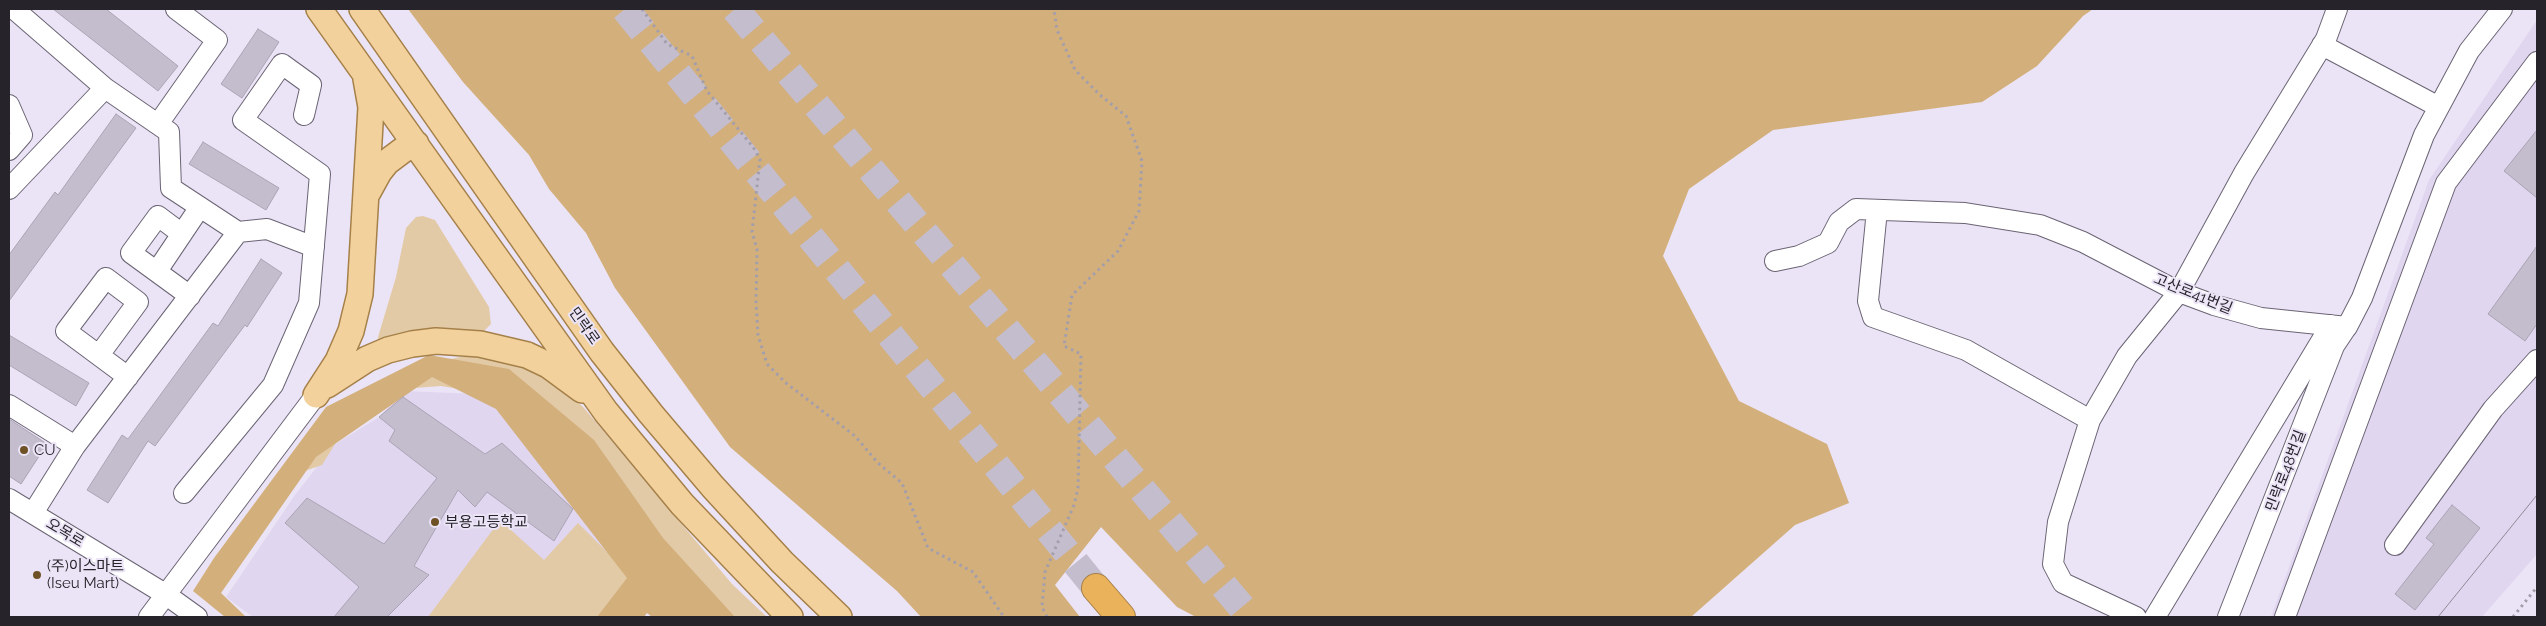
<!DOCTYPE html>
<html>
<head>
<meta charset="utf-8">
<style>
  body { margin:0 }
  #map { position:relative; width:2546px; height:626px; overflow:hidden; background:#ebe4f6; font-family:Raleway,sans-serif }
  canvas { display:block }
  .frame { position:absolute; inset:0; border:10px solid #26232a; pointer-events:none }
</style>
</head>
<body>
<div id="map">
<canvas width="2546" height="626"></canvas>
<div class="frame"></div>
</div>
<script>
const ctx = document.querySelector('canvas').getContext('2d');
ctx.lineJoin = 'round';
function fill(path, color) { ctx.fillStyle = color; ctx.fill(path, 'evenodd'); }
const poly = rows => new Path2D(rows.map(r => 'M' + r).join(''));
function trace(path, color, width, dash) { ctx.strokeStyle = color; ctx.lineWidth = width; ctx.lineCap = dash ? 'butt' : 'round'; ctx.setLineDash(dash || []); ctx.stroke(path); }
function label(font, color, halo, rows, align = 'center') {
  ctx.font = font + ' Raleway,"Noto Sans KR",sans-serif'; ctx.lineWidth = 4; ctx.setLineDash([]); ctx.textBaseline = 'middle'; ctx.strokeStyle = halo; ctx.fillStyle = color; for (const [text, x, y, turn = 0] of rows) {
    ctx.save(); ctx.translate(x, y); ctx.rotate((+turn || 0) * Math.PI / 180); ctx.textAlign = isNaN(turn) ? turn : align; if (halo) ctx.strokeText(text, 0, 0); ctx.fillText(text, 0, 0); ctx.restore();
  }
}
fill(poly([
  [2537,20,2537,554,2482,617,2271,617,2429,180],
  [404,391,477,394,499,402,647,592,626,617,253,617,226,597,295,495,334,445,379,417]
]), '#e0d6ef');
fill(poly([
  [423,216,435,220,489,307,491,324,484,331,476,335,379,347,378,337,396,277,406,228,416,217],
  [460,357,494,357,549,375,584,408,732,584,767,617,681,617,664,601,505,397,441,386,402,389,355,412,322,465,276,481,334,411,373,384,426,365],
  [500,520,544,560,578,523,647,592,626,617,428,617]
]), '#e3caa7');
fill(poly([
  [408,9,2093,9,2083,16,2037,66,1982,102,1773,130,1689,189,1663,256,1739,401,1827,444,1849,503,1795,525,1691,617,1196,617,1177,607,1101,527,1055,585,1080,617,921,617,897,591,730,447,615,288,586,233,549,189,529,155,463,82],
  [429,355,509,369,594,440,663,538,735,617,652,617,647,613,644,617,597,617,627,578,496,409,432,377,316,457,221,593,246,617,225,617,193,591,214,558,326,407]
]), '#d3af7b');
const building = poly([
  [53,9,106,9,178,66,158,91,53,9],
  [258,29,279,42,242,98,221,84,258,29],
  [116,114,136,128,9,301,9,255,55,192,58,195,116,114],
  [2537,130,2537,198,2504,171,2537,130],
  [203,142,279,188,266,210,189,164,203,142],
  [2537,246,2537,324,2525,341,2488,314,2537,246],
  [261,259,282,273,247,327,245,325,155,446,148,441,108,503,87,490,122,435,128,439,213,323,218,326,261,259],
  [9,335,89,383,76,406,9,365,9,335],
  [403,397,485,454,502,443,573,509,554,541,487,492,475,507,458,490,414,566,429,575,387,617,334,617,359,587,285,523,307,498,384,544,437,478,389,441,395,430,379,417,403,397],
  [9,419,47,444,21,484,9,476,9,419],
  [2452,505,2480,528,2415,610,2395,594,2434,544,2426,538,2452,505]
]);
fill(building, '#c4bdce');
trace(building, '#aba4b5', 1);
trace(poly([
  [625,9,1096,588],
  [735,9,1250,617]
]), '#c4bdcd', 28, [28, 14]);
const minor = poly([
  [2322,45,2439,107],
  [9,105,22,135,9,150],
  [158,124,217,40,176,9],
  [9,189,105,88,14,9],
  [1877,210,1868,301,1873,317,1966,350,2090,420,2127,356,2179,292,2244,173,2326,39,2337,9],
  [238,232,267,229,314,247],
  [182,234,158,216,131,253,190,296],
  [1775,261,1799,256,1828,243,1839,222,1856,209,1965,213,2040,225,2083,242,2179,292,2214,305,2261,318,2347,327,2362,298,2424,135,2469,51,2502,9],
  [157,271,200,207],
  [99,355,138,302,106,278,66,331,128,377],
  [9,405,75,446],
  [2090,420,2058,522,2053,564,2063,583,2136,617],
  [184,493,273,385,309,303,320,174,243,120,282,64,311,85,304,115],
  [9,499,165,594,197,617],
  [33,513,75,446,238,232,171,188,169,132,105,88],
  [2395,545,2493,409,2537,360],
  [149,617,316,395],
  [2155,617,2331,325],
  [2228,617,2334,346,2346,328],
  [2285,617,2446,183,2537,62]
]);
const major = poly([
  [319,9,606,412,682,504,790,617],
  [362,9,602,352,651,414,713,487,782,562,839,617],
  [368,192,379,172,387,162,403,150,416,144],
  [327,385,367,359,388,350,412,344,436,341,480,344,527,355,548,365,582,390],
  [316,395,338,361,351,331,360,294,371,107,366,79]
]);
const highway = poly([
  [1096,588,1121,617]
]);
trace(minor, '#6b6474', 22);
trace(major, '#a58049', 28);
trace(highway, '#a58049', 30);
trace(poly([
  [642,9,667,44,692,56,707,91,753,147,760,159,752,232,757,249,756,302,758,335,767,364,786,383,855,436,878,463,902,483,928,548,973,572,1004,617],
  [1047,617,1042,607,1045,572,1074,505,1078,488,1081,354,1064,346,1072,295,1118,251,1139,211,1142,161,1126,116,1100,95,1075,70,1057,30,1054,9],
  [2513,617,2537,587]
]), '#a39eac', 3, [2.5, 4]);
trace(minor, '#fff', 20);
trace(major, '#f2d19c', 25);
trace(highway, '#eab25a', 28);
trace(poly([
  [2438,617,2537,495]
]), '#908b98', 1);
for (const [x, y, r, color] of [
  [24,450,5,"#6e5124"],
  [435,522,5,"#6e5124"],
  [37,575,5,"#6e5124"]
]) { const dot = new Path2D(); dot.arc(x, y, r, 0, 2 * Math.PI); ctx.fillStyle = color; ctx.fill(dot); trace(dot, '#ebe4f6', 2); }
label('15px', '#26232a', '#ebe4f6', [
  ["고산로41번길",2193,294,22],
  ["민락로",584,326,55],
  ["민락로48번길",2286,471,-69],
  ["오목로",65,533,31]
]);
label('15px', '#26232a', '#ebe4f6', [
  ["CU",34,450],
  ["부용고등학교",445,522],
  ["(주)이스마트",47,566],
  ["(Iseu Mart)",47,583]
], 'left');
</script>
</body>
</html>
